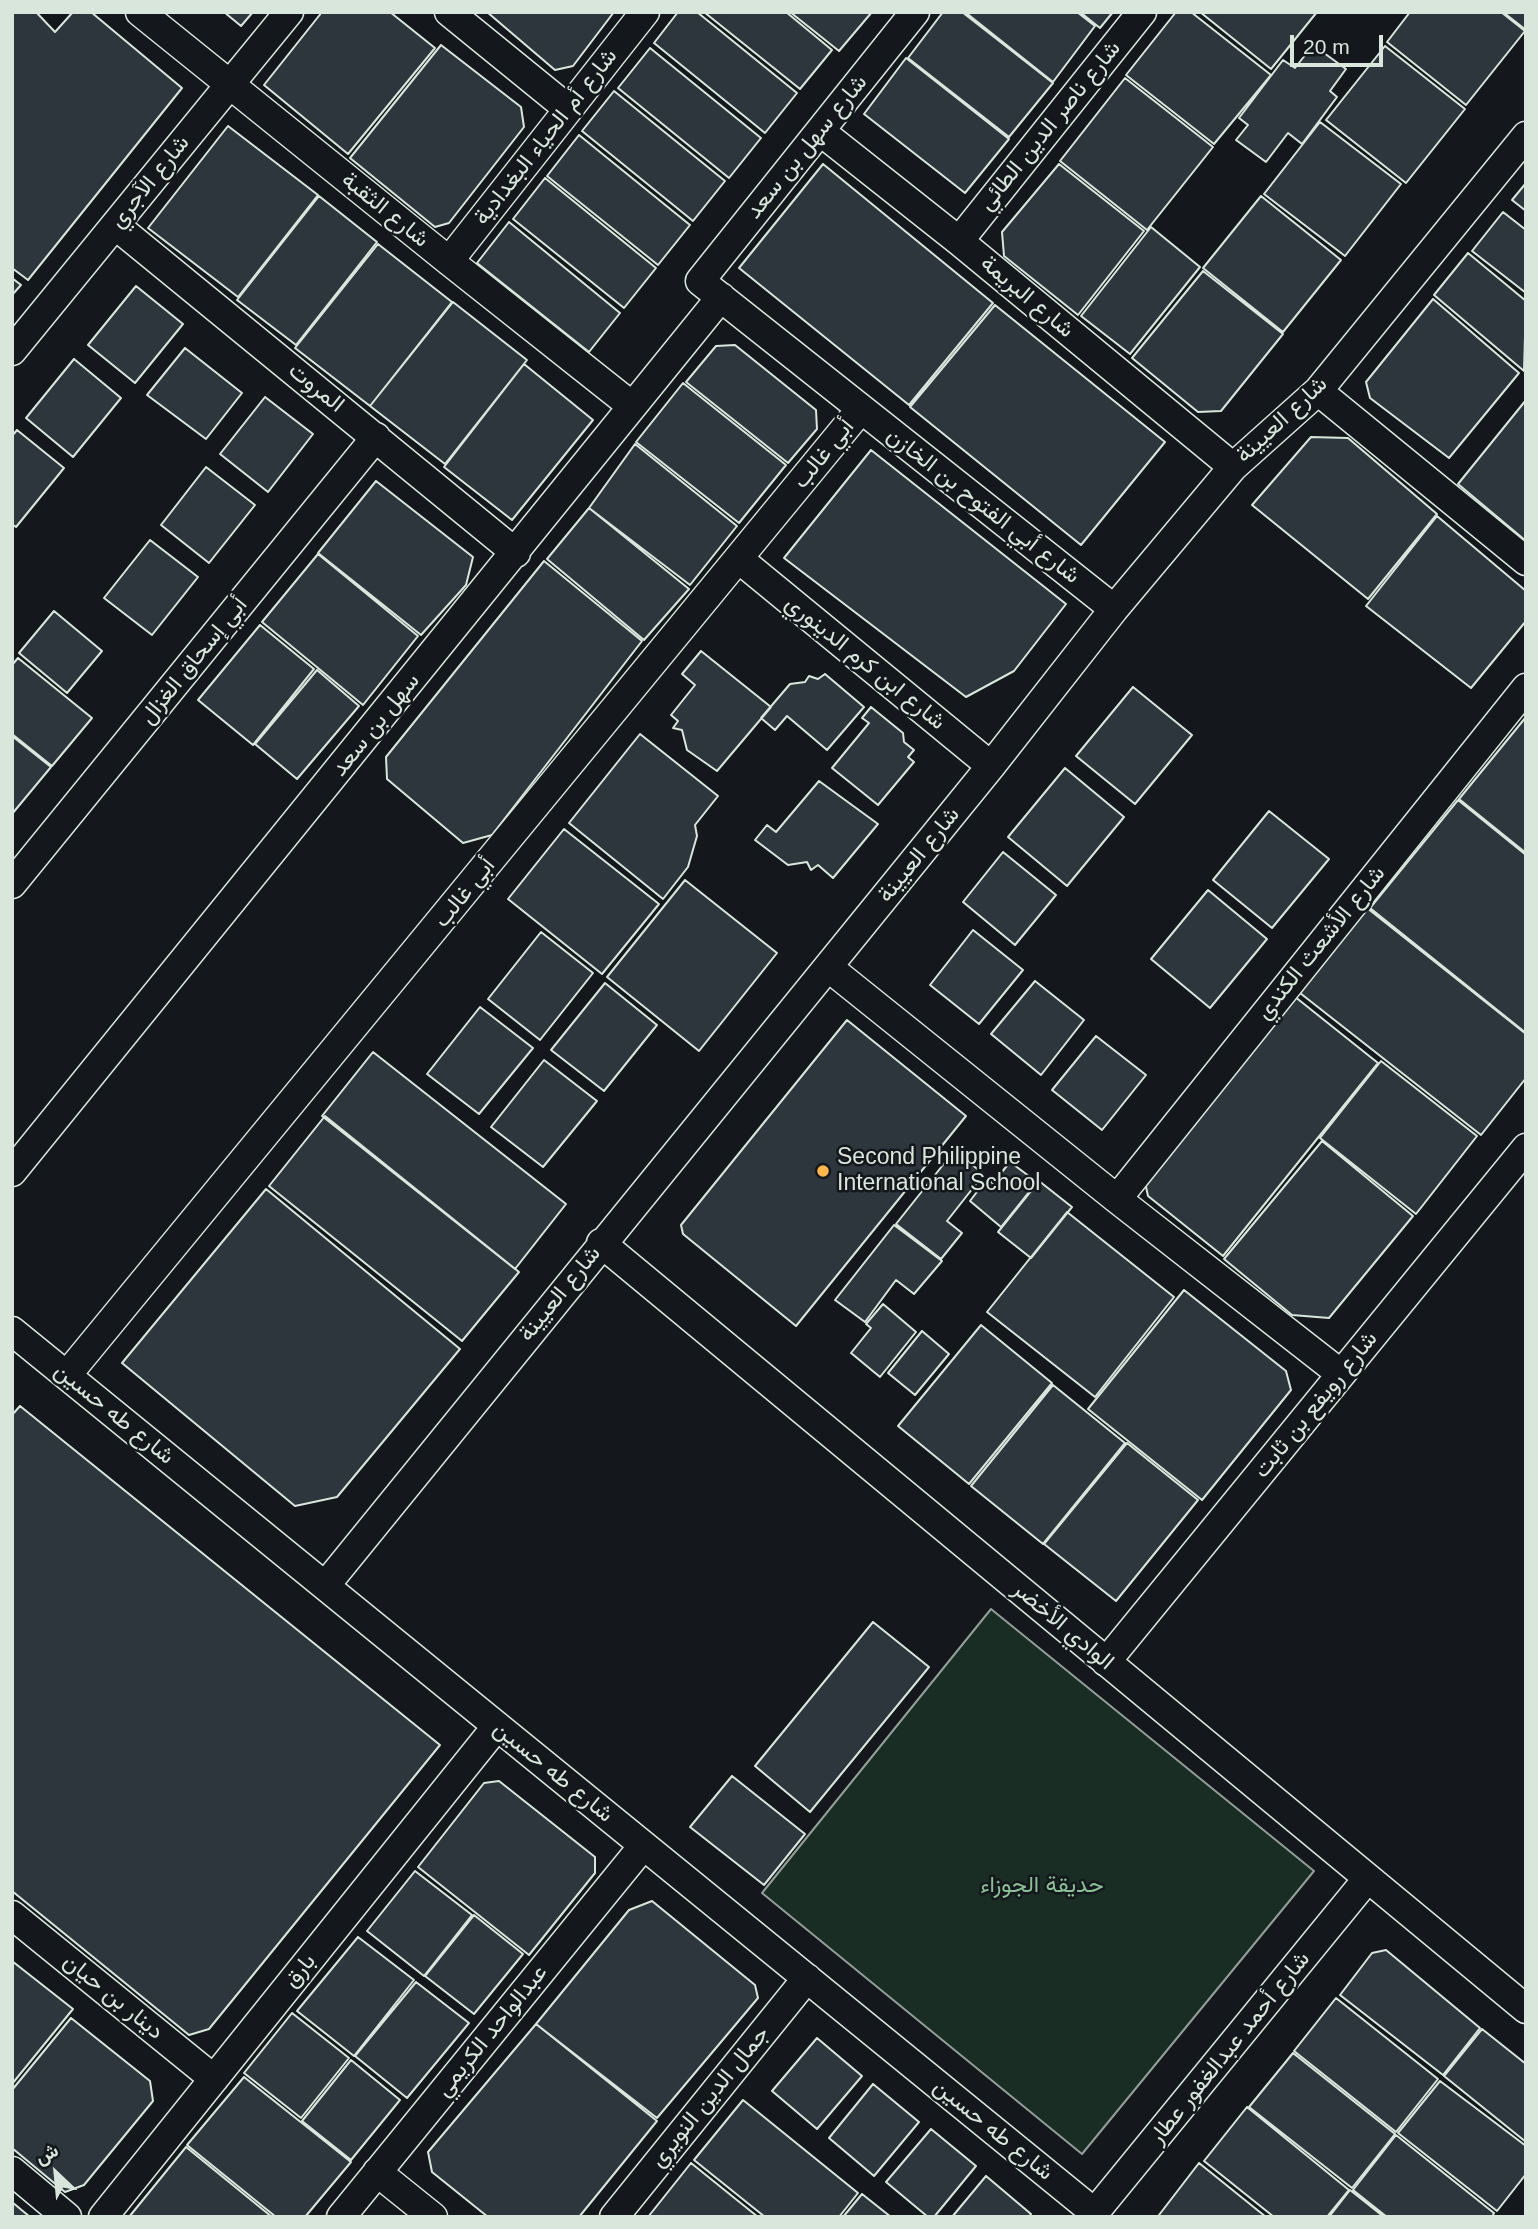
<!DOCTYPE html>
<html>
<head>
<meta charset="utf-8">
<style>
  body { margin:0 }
  #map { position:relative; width:1538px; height:2229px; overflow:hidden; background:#14181c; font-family:Helvetica,Vazirmatn,sans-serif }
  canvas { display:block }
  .frame { position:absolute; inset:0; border:14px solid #d8e6dc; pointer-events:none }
  .north { position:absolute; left:21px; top:2138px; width:70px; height:70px; -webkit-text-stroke:5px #14181c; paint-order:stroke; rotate:334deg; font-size:19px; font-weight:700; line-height:28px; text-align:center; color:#d8e6dc }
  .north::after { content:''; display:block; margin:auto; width:24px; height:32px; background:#d8e6dc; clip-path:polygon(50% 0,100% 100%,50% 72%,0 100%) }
  .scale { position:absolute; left:1290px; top:35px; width:93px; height:32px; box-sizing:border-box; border:4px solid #d8e6dc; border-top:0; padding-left:9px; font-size:21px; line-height:24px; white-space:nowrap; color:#d8e6dc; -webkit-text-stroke:5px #14181c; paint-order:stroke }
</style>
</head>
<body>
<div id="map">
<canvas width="1538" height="2229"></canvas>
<div class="frame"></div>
<div class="north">ش</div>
<div class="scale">20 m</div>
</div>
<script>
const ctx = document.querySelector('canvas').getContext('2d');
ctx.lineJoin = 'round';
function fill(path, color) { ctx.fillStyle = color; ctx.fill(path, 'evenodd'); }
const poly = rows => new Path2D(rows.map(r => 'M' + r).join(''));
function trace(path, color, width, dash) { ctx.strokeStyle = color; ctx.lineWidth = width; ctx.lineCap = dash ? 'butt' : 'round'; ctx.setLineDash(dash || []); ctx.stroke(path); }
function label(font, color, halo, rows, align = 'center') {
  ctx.font = font + ' Helvetica,Vazirmatn,sans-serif'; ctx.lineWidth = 5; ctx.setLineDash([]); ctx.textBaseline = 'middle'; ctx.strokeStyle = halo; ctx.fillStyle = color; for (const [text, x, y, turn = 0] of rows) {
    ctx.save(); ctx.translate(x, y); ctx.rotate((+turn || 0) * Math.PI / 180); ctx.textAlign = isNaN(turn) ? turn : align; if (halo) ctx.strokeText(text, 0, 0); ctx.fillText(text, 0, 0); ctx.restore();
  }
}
const green = poly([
  [991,1609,1314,1871,1082,2154,762,1893,991,1609]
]);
fill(green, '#1a2d24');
trace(green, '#939e99', 2);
const building = poly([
  [12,12,36,12,55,32,73,12,91,12,182,88,28,280,12,268,12,12],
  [224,12,253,12,241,26,224,12],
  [322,12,390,12,435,48,348,154,264,85,322,12],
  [487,12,614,12,573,66,555,70,487,12],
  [678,12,697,12,797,93,765,133,654,43,678,12],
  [704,12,786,12,832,50,800,89,704,12],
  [790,12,872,12,839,51,790,12],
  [943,12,962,12,1053,83,1009,137,908,58,943,12],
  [965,12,1077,12,1095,26,1053,82,965,12],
  [1080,12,1113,12,1100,28,1080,12],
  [1176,12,1191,12,1271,75,1214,144,1126,75,1176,12],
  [1200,12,1317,12,1271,69,1200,12],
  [1410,12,1501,12,1525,31,1466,105,1387,42,1410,12],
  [1503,12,1526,12,1526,30,1503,12],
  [441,45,521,107,524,127,449,223,435,227,350,158,441,45],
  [1313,45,1346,69,1330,91,1337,97,1302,144,1288,133,1266,162,1236,140,1248,125,1239,118,1283,60,1295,68,1313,45],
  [1385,46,1465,109,1406,183,1326,120,1385,46],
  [650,48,761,138,729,178,618,88,650,48],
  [906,58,1009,139,965,193,864,114,906,58],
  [1125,78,1213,147,1147,230,1060,161,1125,78],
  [614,91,725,181,693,221,582,131,614,91],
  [1320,122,1401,184,1345,256,1264,194,1320,122],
  [228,126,318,195,238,297,148,228,228,126],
  [579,135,690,225,658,265,547,176,579,135],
  [823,164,993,303,909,405,739,268,823,164],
  [1059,164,1144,231,1078,315,1004,256,1002,232,1059,164],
  [545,178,656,268,624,308,513,219,545,178],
  [1526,183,1526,211,1512,200,1526,183],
  [319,196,377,242,296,345,237,300,319,196],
  [1261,196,1341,260,1283,332,1203,268,1261,196],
  [1503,212,1526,230,1526,293,1472,251,1503,212],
  [509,222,620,313,589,352,477,263,509,222],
  [1151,227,1200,267,1130,354,1081,316,1151,227],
  [378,244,452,302,370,406,295,348,378,244],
  [1468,253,1526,301,1524,371,1434,295,1468,253],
  [1203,271,1283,334,1221,411,1198,412,1132,358,1203,271],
  [12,278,21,285,12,295,12,278],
  [136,286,183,324,135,383,88,345,136,286],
  [1433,299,1519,373,1449,458,1370,398,1366,382,1433,299],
  [453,302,527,360,445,464,370,406,453,302],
  [995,305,1165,442,1081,545,910,407,995,305],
  [735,345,816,410,817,429,788,463,686,382,716,346,735,345],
  [185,348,242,393,206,439,147,395,185,348],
  [74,359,121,398,73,457,26,418,74,359],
  [524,364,593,420,512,520,444,467,524,364],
  [683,383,786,465,739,523,636,442,683,383],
  [265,397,313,434,268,492,220,454,265,397],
  [1526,400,1526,541,1458,484,1526,400],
  [17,430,64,468,16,527,12,524,12,436,17,430],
  [1311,437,1348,438,1437,514,1368,599,1252,505,1311,437],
  [635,444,737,526,690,585,589,508,635,444],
  [871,450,1066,604,1014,671,966,697,784,558,871,450],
  [206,467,255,505,209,563,161,525,206,467],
  [376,481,473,557,466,585,421,635,318,553,376,481],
  [589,508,689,589,644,640,547,559,589,508],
  [1437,516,1526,591,1526,621,1471,688,1366,606,1437,516],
  [150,540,198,577,152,635,104,598,150,540],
  [318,554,418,636,363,705,262,622,318,554],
  [544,561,642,641,492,835,463,843,387,779,386,757,544,561],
  [54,611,102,651,67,693,19,653,54,611],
  [260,625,314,669,253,745,198,700,260,625],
  [701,651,771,707,717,771,687,750,682,730,673,728,678,721,671,715,695,685,682,674,701,651],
  [18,658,92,718,52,766,12,734,12,665,18,658],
  [317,670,359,706,297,779,255,744,317,670],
  [825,674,864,707,827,750,787,716,775,730,761,718,790,684,805,682,809,676,818,679,825,674],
  [1133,687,1192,735,1135,804,1076,756,1133,687],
  [871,707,903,733,904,742,914,750,908,757,914,762,878,805,832,768,869,723,862,718,871,707],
  [1526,717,1526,853,1459,799,1526,717],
  [640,734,718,796,695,825,697,836,688,867,663,899,569,823,640,734],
  [12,736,51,767,12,814,12,736],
  [1065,768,1124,817,1067,886,1008,837,1065,768],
  [819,781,878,824,833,878,818,865,811,870,807,862,788,865,755,840,767,825,776,832,819,781],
  [1458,800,1526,855,1526,1033,1370,908,1458,800],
  [1269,811,1329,859,1272,928,1213,880,1269,811],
  [564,829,659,904,602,974,508,899,564,829],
  [1003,852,1056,895,1015,945,963,902,1003,852],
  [685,880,777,953,699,1051,607,977,685,880],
  [1208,890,1267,939,1210,1008,1151,959,1208,890],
  [1367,908,1526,1034,1526,1078,1481,1135,1300,993,1367,908],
  [973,930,1023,970,979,1024,930,985,973,930],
  [541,932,593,973,540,1040,488,999,541,932],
  [1035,981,1084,1020,1041,1075,991,1034,1035,981],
  [605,983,657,1025,604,1091,551,1050,605,983],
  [1294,996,1378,1063,1223,1256,1148,1196,1145,1182,1294,996],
  [480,1007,533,1048,479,1114,427,1074,480,1007],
  [847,1020,966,1116,796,1326,683,1234,681,1225,847,1020],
  [1096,1036,1146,1075,1102,1130,1052,1090,1096,1036],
  [373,1052,566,1204,515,1269,322,1116,373,1052],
  [544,1060,597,1101,543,1167,491,1127,544,1060],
  [1381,1061,1477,1136,1416,1214,1320,1138,1381,1061],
  [325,1116,519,1272,462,1341,269,1186,325,1116],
  [1322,1141,1413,1216,1329,1318,1292,1315,1224,1259,1322,1141],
  [954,1151,984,1174,947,1221,962,1233,941,1259,896,1224,954,1151],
  [1010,1162,1037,1182,1001,1227,970,1201,986,1180,993,1183,1010,1162],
  [1039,1181,1072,1207,1031,1258,998,1232,1039,1181],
  [266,1189,460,1349,337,1497,295,1506,122,1363,266,1189],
  [1067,1212,1174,1297,1095,1397,987,1312,1067,1212],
  [894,1225,942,1261,914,1294,896,1280,865,1322,835,1300,894,1225],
  [1184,1290,1286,1371,1291,1390,1202,1500,1088,1409,1184,1290],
  [883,1304,916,1332,880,1377,851,1353,871,1328,866,1324,883,1304],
  [981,1325,1052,1383,969,1484,898,1426,981,1325],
  [922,1331,949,1354,915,1395,888,1373,922,1331],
  [1053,1385,1125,1443,1043,1544,971,1486,1053,1385],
  [20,1406,440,1745,209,2029,189,2035,12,1891,12,1415,20,1406],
  [1127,1443,1198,1500,1116,1601,1044,1544,1127,1443],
  [873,1622,929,1667,810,1812,755,1766,873,1622],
  [732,1776,805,1834,764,1885,690,1827,732,1776],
  [499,1781,595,1857,595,1873,529,1955,418,1867,484,1783,499,1781],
  [415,1871,472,1915,424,1976,367,1931,415,1871],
  [652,1901,755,1985,758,1998,657,2118,536,2024,629,1910,652,1901],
  [474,1915,523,1954,474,2014,425,1976,474,1915],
  [358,1937,414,1980,354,2056,297,2011,358,1937],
  [1386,1950,1480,2028,1443,2075,1340,1995,1372,1953,1386,1950],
  [12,1961,73,2009,12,2084,12,1961],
  [416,1982,469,2023,407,2098,355,2056,416,1982],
  [1336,1998,1438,2079,1396,2132,1294,2051,1336,1998],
  [292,2013,349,2058,301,2118,244,2073,292,2013],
  [71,2018,150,2081,153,2101,84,2185,65,2192,12,2148,12,2090,71,2018],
  [536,2024,657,2121,579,2217,488,2217,432,2172,428,2152,536,2024],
  [1482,2029,1526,2064,1526,2142,1444,2076,1482,2029],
  [817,2038,862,2076,817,2129,772,2091,817,2038],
  [1293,2053,1395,2134,1352,2188,1249,2107,1293,2053],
  [351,2060,400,2100,351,2160,302,2121,351,2060],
  [244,2077,351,2162,305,2217,276,2217,187,2145,244,2077],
  [1440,2081,1526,2146,1526,2174,1497,2211,1398,2133,1440,2081],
  [873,2084,919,2122,874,2176,829,2138,873,2084],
  [743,2100,858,2193,839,2217,765,2217,694,2160,743,2100],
  [1247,2107,1349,2190,1327,2217,1274,2217,1204,2161,1247,2107],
  [931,2129,976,2166,934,2217,928,2217,886,2182,931,2129],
  [1396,2135,1494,2213,1492,2217,1387,2217,1353,2190,1396,2135],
  [186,2147,272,2217,129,2217,186,2147],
  [691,2163,758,2217,648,2217,691,2163],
  [1199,2163,1266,2217,1161,2217,1159,2215,1199,2163],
  [986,2176,1031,2214,1029,2217,952,2217,986,2176],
  [1350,2190,1384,2217,1329,2217,1350,2190],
  [862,2194,891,2217,843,2217,862,2194],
  [12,2202,30,2217,12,2217,12,2202]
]);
fill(building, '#2c363c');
trace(building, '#d8e6dc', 2);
const street = poly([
  [140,12,449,261,632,406],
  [449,12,567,108],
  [915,12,700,281,1114,609],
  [820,131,959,241,1233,467],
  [115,225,516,553],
  [959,241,1142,12],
  [449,261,645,12],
  [12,351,289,12],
  [1318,391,1526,561],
  [739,559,991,766],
  [12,884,376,437],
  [828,967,1117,1199,1341,1374],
  [12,1172,721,297],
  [1117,1199,1526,688],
  [601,1243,1526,2009],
  [12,1331,1095,2213],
  [67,1375,861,409],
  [325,1586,991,766,1114,609,1233,467,1318,391,1526,136],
  [1106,1662,1526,1148],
  [12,1915,214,2079],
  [12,2171,67,2217],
  [377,2172,433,2217],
  [103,2217,497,1726],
  [341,2217,643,1846],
  [614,2217,807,1978],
  [1091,2217,1368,1878]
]);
trace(street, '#d8e6dc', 31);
trace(street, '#14181c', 28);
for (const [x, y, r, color] of [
  [823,1171,7,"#ffb74d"]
]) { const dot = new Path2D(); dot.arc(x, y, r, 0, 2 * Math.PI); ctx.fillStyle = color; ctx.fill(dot); trace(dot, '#14181c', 2.5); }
label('23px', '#d8e6dc', '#14181c', [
  ["شارع ناصر الدين الطائي",1050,126,-51],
  ["شارع أم الحياء البغدادية",546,137,-52],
  ["شارع سهل بن سعد",807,147,-51],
  ["شارع الآجري",150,182,-51],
  ["شارع الثقبة",385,210,39],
  ["شارع البريمة",1027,297,40],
  ["المروت",316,388,39],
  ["شارع العيينة",1282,420,-43],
  ["أبي غالب",824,454,-51],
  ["شارع أبي الفتوح بن الخازن",983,506,38],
  ["أبي إسحاق الغزال",194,661,-51],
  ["شارع ابن كرم الدينوري",865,663,39],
  ["سهل بن سعد",376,725,-51],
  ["شارع العيينة",919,855,-51],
  ["أبي غالب",465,893,-51],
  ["شارع الأشعث الكندي",1321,943,-51],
  ["شارع العيينة",560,1294,-51],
  ["شارع رويفع بن ثابت",1316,1405,-51],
  ["شارع طه حسين",114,1414,39],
  ["الوادي الأخضر",1063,1626,40],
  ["شارع طه حسين",553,1772,39],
  ["بارق",300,1971,-51],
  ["دينار بن حيان",113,1997,39],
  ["عبدالواحد الكريمي",492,2031,-51],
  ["شارع أحمد عبدالغفور عطار",1230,2048,-51],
  ["جمال الدين النويري",710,2097,-51],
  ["شارع طه حسين",993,2130,39]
]);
label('23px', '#d8e6dc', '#14181c', [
  ["Second Philippine",837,1158],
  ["International School",837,1184]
], 'left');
label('23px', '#8ac095', '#14181c', [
  ["حديقة الجوزاء",1042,1886]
]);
</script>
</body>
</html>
